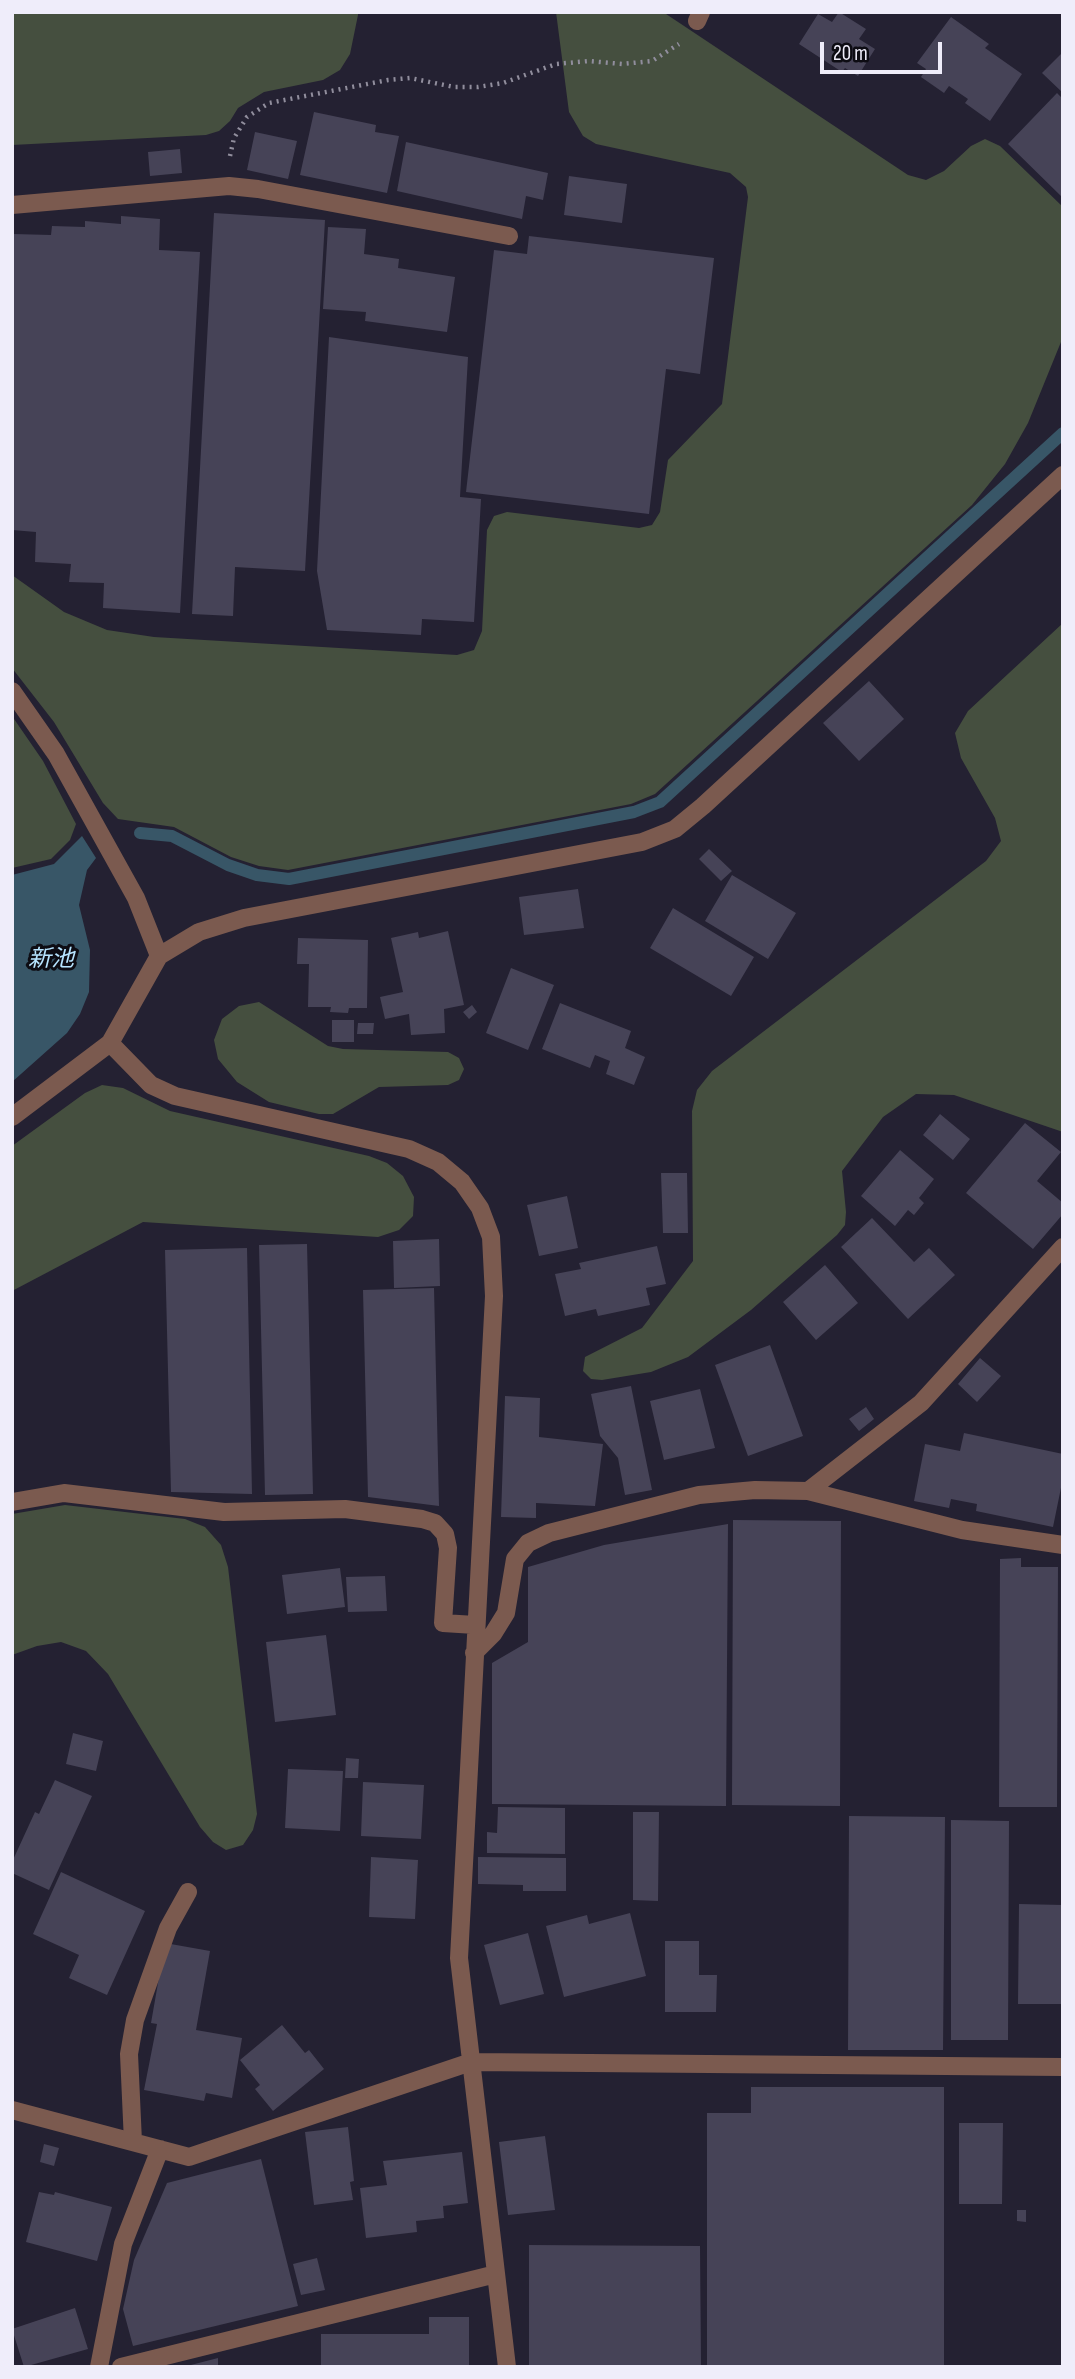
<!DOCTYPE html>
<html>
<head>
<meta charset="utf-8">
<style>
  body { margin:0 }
  #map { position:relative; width:1075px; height:2379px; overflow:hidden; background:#242132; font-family:"Sofia Sans Condensed",sans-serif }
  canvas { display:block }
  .frame { position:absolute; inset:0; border:14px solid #efedfa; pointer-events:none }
  .scale { position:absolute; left:820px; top:42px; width:122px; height:32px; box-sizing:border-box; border:4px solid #efedfa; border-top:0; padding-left:9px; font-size:21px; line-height:24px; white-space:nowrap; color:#efedfa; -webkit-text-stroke:5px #0d0c13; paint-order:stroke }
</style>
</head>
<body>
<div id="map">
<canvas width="1075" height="2379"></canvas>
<div class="frame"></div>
<div class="scale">20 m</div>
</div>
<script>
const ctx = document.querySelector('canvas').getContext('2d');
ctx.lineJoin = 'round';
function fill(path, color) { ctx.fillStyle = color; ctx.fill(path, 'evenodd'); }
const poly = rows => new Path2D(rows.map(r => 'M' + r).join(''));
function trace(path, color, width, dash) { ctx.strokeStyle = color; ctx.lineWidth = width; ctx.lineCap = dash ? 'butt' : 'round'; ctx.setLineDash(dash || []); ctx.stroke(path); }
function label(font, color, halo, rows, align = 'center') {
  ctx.font = font + ' "Sofia Sans Condensed","Noto Sans JP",sans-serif'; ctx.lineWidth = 6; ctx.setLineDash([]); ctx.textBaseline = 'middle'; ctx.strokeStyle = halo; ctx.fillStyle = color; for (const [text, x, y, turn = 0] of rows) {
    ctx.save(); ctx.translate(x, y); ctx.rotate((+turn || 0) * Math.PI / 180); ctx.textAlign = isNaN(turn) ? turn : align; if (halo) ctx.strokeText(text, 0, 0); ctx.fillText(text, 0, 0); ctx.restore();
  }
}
fill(poly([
  [12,12,358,12,358,15,350,54,340,70,323,80,264,92,238,108,230,121,219,131,206,135,12,145],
  [556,12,663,12,908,175,926,180,944,171,971,146,985,139,1000,146,1063,207,1063,337,1028,423,1005,464,972,505,655,794,631,804,288,870,259,866,231,857,174,827,118,819,103,803,54,722,12,668,12,575,64,612,107,630,154,637,457,655,474,650,482,631,487,530,494,516,507,512,639,528,652,525,660,512,668,460,722,404,748,197,746,187,730,173,596,144,583,136,569,112],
  [1063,623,1063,1132,954,1095,916,1094,883,1117,842,1171,846,1212,845,1225,837,1235,751,1310,688,1357,651,1372,602,1380,591,1379,583,1371,585,1357,642,1328,693,1261,692,1111,697,1090,712,1071,986,861,1001,841,995,818,961,758,955,733,968,711],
  [12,716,43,761,76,824,70,840,51,859,12,868],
  [259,1002,328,1046,343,1049,448,1052,459,1058,464,1069,459,1080,448,1085,379,1087,333,1114,319,1114,269,1102,237,1082,218,1059,214,1040,222,1019,239,1006],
  [102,1085,123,1088,170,1111,369,1156,387,1163,403,1176,414,1197,413,1216,399,1230,378,1237,143,1222,12,1291,12,1146,85,1093],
  [65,1505,185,1519,205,1527,221,1545,228,1567,257,1814,253,1830,243,1845,226,1850,213,1842,200,1827,108,1674,86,1651,61,1642,37,1646,12,1655,12,1514]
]), '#454f3f');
fill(poly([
  [82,836,96,858,87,870,79,905,90,950,89,992,80,1014,67,1033,12,1082,12,875,54,864]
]), '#385667');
trace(poly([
  [140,833,172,836,228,865,257,875,289,879,634,812,660,802,1063,433]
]), '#385667', 12);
fill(poly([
  [839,12,866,29,859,39,875,49,858,76,845,68,842,72,799,44,818,14,832,22],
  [951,17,989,44,985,48,1022,74,990,121,965,103,968,99,949,86,944,93,921,77,926,69,917,63],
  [1063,52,1063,93,1042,73],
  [1057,93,1063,99,1063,198,1008,144],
  [314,112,376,125,375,132,399,136,387,193,300,175],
  [255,132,297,141,288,179,247,170],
  [406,142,548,173,543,200,526,196,522,219,397,191],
  [180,149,182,173,150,176,148,152],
  [569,176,627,184,622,223,564,215],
  [214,213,325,220,305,571,235,567,233,616,192,614],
  [121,216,160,219,159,250,200,252,180,613,103,608,104,583,69,582,71,564,35,562,36,532,12,530,13,234,51,235,52,226,85,227,85,221,121,224],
  [328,227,366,229,364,254,399,259,398,268,455,277,447,332,365,321,366,312,323,309],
  [529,236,714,258,700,374,666,369,649,514,466,492,494,250,527,254],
  [329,337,468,357,460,497,481,499,474,622,422,619,421,635,327,630,317,571],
  [869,681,904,719,859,761,823,723],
  [709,849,732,871,721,881,699,859],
  [732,875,796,913,768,959,705,921],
  [578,889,584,928,524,935,519,897],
  [673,908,754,957,731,996,650,948],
  [448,931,464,1005,444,1009,445,1033,411,1035,409,1014,385,1019,380,997,403,992,391,938,418,932,419,938],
  [298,938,368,940,367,1008,349,1008,348,1013,330,1012,331,1007,308,1007,309,964,297,964],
  [511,968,554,985,528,1050,486,1033],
  [560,1003,631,1031,625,1048,645,1057,634,1085,606,1074,610,1061,595,1055,590,1068,542,1049],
  [472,1005,477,1012,469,1019,463,1012],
  [332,1020,354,1020,354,1042,332,1042],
  [358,1023,374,1023,373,1034,357,1034],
  [940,1114,970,1139,953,1160,923,1135],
  [1025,1123,1061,1152,1037,1181,1063,1203,1063,1214,1033,1249,966,1193],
  [900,1150,934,1179,919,1198,924,1203,914,1215,908,1210,895,1226,861,1196],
  [661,1173,687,1173,688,1233,663,1233],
  [567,1196,578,1248,539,1256,527,1205],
  [872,1218,914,1262,929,1248,955,1275,908,1319,841,1247],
  [439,1239,440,1286,394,1288,393,1241],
  [307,1244,313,1494,265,1495,259,1245],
  [657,1246,666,1284,646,1288,650,1305,598,1316,596,1309,565,1316,555,1274,581,1269,579,1263],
  [247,1248,252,1494,171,1492,165,1250],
  [825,1265,858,1303,816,1340,783,1302],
  [434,1288,439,1506,368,1497,363,1290],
  [770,1345,803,1436,748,1456,715,1365],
  [980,1358,1001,1376,977,1402,958,1384],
  [631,1386,652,1490,625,1495,618,1458,600,1436,591,1394],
  [700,1389,715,1448,664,1460,650,1401],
  [505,1396,540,1398,539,1437,603,1444,595,1506,536,1503,536,1518,501,1517],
  [866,1407,874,1419,859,1431,849,1419],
  [964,1433,1063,1454,1063,1478,1053,1527,976,1511,977,1504,951,1499,949,1508,914,1501,925,1444,960,1451],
  [733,1520,841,1521,840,1806,732,1805],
  [728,1524,726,1806,492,1804,492,1663,528,1642,528,1567,604,1545],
  [1021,1558,1021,1567,1058,1567,1057,1807,999,1807,1000,1559],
  [340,1568,345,1607,287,1614,282,1575],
  [385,1576,387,1611,348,1612,346,1577],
  [326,1635,336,1715,275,1722,266,1642],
  [73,1733,103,1741,96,1771,66,1764],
  [346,1758,359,1759,358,1778,345,1778],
  [288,1769,343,1771,340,1831,285,1828],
  [55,1780,92,1796,49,1890,12,1873,12,1862,35,1812,39,1814],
  [363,1782,424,1785,421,1839,361,1836],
  [498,1807,565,1808,565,1854,487,1853,487,1832,497,1833],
  [633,1812,659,1812,658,1901,633,1900],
  [849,1816,945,1817,943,2050,848,2050],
  [951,1820,1009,1821,1008,2040,951,2040],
  [371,1857,418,1860,415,1919,369,1917],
  [478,1857,566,1858,566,1891,523,1891,523,1885,478,1884],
  [61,1872,145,1911,107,1995,69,1978,79,1955,33,1934],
  [1019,1904,1063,1905,1063,2004,1018,2004],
  [630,1913,646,1976,564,1997,546,1926,587,1915,589,1924],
  [528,1933,544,1994,500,2005,484,1945],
  [665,1941,699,1941,699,1975,717,1975,716,2012,665,2012],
  [165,1943,210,1951,196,2030,242,2038,232,2098,206,2093,204,2101,144,2090,157,2024,151,2023],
  [282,2025,305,2053,309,2050,324,2069,273,2111,255,2089,260,2085,240,2060],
  [751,2087,944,2087,944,2367,707,2367,707,2113,751,2113],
  [959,2123,1003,2123,1002,2204,959,2204],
  [348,2127,354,2181,350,2182,353,2200,314,2205,305,2132],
  [545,2136,555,2210,508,2215,499,2142],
  [44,2144,59,2148,54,2166,40,2162],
  [462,2152,468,2203,443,2206,444,2218,416,2221,417,2232,366,2238,360,2188,387,2185,383,2161],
  [261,2159,298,2306,133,2346,123,2309,134,2260,167,2183],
  [39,2192,54,2195,55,2192,112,2207,97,2261,26,2242],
  [1017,2210,1026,2210,1026,2222,1017,2221],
  [529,2245,700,2246,701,2367,529,2367],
  [317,2258,325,2290,301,2295,293,2264],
  [75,2308,88,2349,24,2367,12,2329],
  [429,2317,469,2317,469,2367,321,2367,321,2334,429,2334],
  [218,2358,218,2367,187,2367,187,2366]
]), '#464357');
trace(poly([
  [230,156,234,138,247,117,269,103,388,80,410,78,454,87,478,87,503,83,556,64,589,61,622,64,652,61,679,44]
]), '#918e9d', 4.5, [2, 5]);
trace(poly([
  [697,21,701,12],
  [12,205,229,186,258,189,509,236],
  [12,691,56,754,136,898,159,956],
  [110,1043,151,1085,175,1096,409,1149,438,1162,462,1182,480,1208,491,1237,494,1296,459,1958,507,2367],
  [12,1117,110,1043,159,956,199,932,244,918,642,842,675,829,703,806,1063,475],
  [808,1491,921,1403,1063,1247],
  [12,1502,64,1493,224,1512,345,1509,422,1519,435,1523,445,1534,448,1548,443,1623,475,1625],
  [474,1653,493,1634,506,1613,515,1559,528,1543,549,1533,699,1495,755,1490,808,1491,962,1530,1063,1545],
  [12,2110,189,2157,471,2062,1063,2067],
  [133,2142,129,2054,135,2020,168,1928,188,1892],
  [99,2367,123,2244,160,2149],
  [121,2367,496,2274]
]), '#7b5a4f', 18);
label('italic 23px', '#b7e4ff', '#0d0c13', [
  ["新池",51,960]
]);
</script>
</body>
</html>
